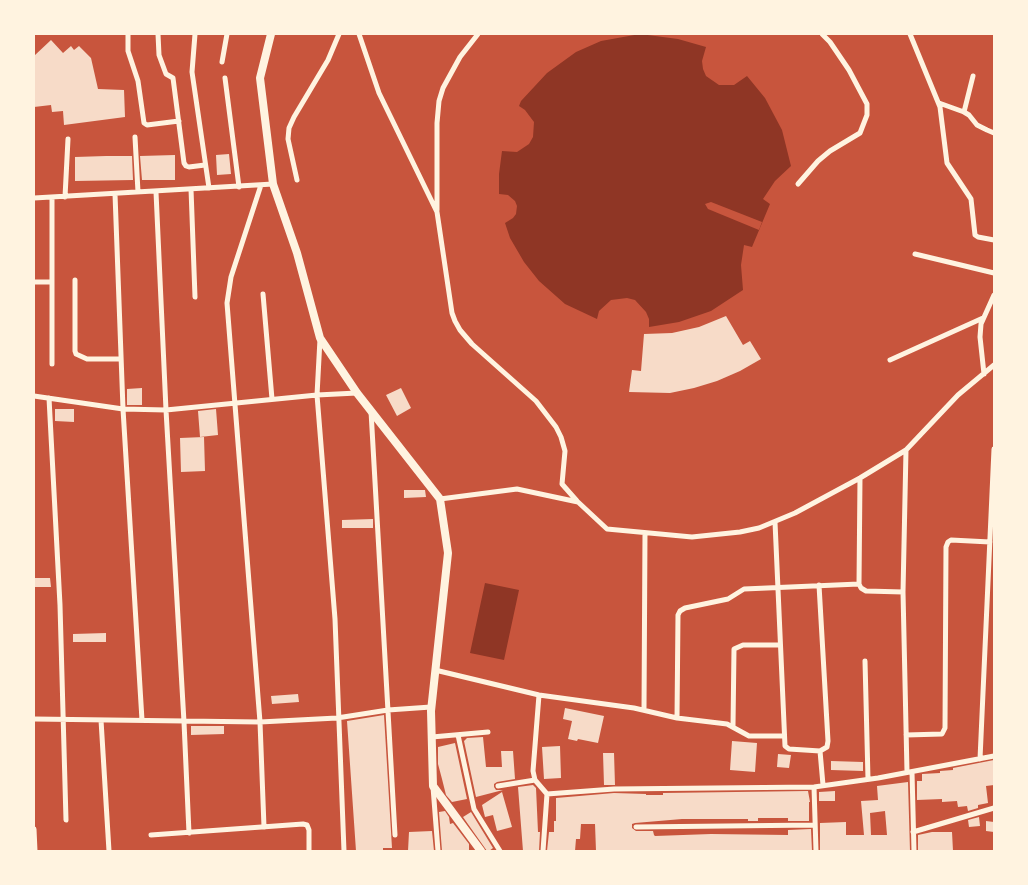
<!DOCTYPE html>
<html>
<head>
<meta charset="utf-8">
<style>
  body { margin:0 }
  #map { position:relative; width:1028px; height:885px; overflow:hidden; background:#c8553d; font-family:Roboto,sans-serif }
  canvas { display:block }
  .frame { position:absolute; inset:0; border:35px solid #fff3e0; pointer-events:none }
</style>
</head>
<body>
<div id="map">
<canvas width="1028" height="885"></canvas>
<div class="frame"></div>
</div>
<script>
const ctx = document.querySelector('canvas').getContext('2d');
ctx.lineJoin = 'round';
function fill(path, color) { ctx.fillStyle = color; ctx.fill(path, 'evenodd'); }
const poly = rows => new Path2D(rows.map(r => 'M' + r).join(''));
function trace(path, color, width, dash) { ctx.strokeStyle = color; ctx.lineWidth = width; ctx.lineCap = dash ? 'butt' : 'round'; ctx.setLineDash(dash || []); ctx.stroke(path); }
fill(poly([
  [640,34,678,39,706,47,702,61,703,69,706,76,719,85,734,85,747,76,765,98,782,130,791,166,775,181,763,199,770,204,752,247,744,245,741,265,743,290,711,311,679,322,649,327,649,319,646,312,635,300,627,298,611,300,599,311,597,319,565,304,539,281,524,262,510,238,505,223,513,218,516,214,517,206,515,201,508,195,499,194,499,174,502,151,517,152,529,144,533,137,534,122,525,110,519,106,521,101,547,73,576,52,601,41],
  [485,583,519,590,504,660,470,653]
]), '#8f3625');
fill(poly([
  [711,202,762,222,759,230,708,209,705,204]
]), '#c8553d');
fill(poly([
  [51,40,63,53,71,46,74,50,79,46,91,58,98,89,124,90,125,117,64,125,63,111,52,112,51,105,34,107,34,56],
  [229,154,231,174,217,175,216,155],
  [175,155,175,180,142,180,140,156],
  [106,156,132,156,133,180,75,181,75,157],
  [726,316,743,345,750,341,761,359,740,371,717,381,694,388,670,393,629,392,632,370,641,371,644,334,672,333,699,327],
  [142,388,142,405,127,405,127,389],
  [401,388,411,408,397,416,386,395],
  [55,409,74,409,74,422,55,421],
  [216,409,218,435,200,437,198,411],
  [204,437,205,471,181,472,180,438],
  [404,490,425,490,426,497,404,498],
  [373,519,373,528,342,528,342,520],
  [34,578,50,578,51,587,34,587],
  [106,633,106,642,73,642,73,634],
  [298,694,299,702,272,704,271,696],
  [565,708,604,716,598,743,578,739,577,741,568,739,572,721,563,719],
  [384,715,392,848,383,848,383,851,356,851,347,721],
  [191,726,224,726,224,734,191,735],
  [483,737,486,767,502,767,501,751,513,751,515,779,497,782,494,784,494,787,496,790,503,790,476,797,464,741,467,738],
  [732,741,757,743,755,772,730,770],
  [455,743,467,799,452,802,446,795,442,779,438,764,438,747],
  [560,746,561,778,544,779,542,747],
  [603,753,614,753,615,785,604,785],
  [778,754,791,755,789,768,777,767],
  [994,760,994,785,986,786,988,803,978,805,978,808,968,811,967,806,958,807,957,801,942,802,942,799,917,800,917,781,922,781,922,774,940,773,940,771,953,770,953,768],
  [831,761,863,762,863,771,831,770],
  [908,782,910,851,820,851,820,823,846,822,846,835,864,835,861,801,878,800,877,786],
  [885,811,887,835,871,835,870,813],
  [533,785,536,788,538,832,540,832,539,851,523,851,518,787],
  [808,791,810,802,809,802,809,821,788,821,788,818,758,818,758,821,748,821,748,819,682,819,635,823,632,824,632,828,636,831,653,831,654,835,655,836,711,834,788,835,788,830,811,829,812,851,596,851,595,824,581,824,580,839,576,839,575,851,547,851,549,832,554,832,554,821,556,821,556,798,614,793,646,794,646,795,663,795,663,793],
  [835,791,835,801,819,801,819,792],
  [502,792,512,827,497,831,493,815,485,817,482,805],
  [445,811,449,817,450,824,453,823,469,844,469,851,442,851,439,812],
  [471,812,493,848,489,851,487,851,463,817],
  [979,817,980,826,969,827,968,820],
  [986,821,994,822,994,832,986,831],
  [432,831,434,851,408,851,409,832],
  [932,832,952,832,953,851,918,851,918,835]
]), '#f7dbc8');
trace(poly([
  [128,34,128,51,138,81,144,123,147,125,179,121],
  [158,34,159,55,166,74,173,78,184,163,186,166,189,167,205,165],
  [195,34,192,72,209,188],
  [359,34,379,93,437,212,452,313,455,321,460,330,472,344,536,401,556,427,561,437,565,451,562,484,577,501],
  [910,34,940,107,947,163,971,199,975,235,978,237,994,240],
  [222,62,227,34],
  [225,78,239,187],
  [939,103,964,112,969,115,977,125,987,130,994,133],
  [964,112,973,76],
  [135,137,138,192],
  [297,180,288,139,289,128,294,117,328,60,339,34],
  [798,184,818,161,830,151,860,133,867,115,867,104,849,70,830,42,822,34],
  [261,185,231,277,227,303,260,722,264,827],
  [191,189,195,297],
  [156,192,166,410,184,722,189,833],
  [115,194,123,409,142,720],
  [52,197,52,364],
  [65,197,68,139],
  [34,198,273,184],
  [437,210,437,123,439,101,443,88,460,57,478,34],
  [915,254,994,273],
  [75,280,75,351,76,354,87,359,121,359],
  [34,282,52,282],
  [263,294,272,399],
  [320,339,317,395,335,619,344,851],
  [890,360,983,318],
  [984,374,980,337,981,324,994,295],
  [34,396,123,409,166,410,317,395,357,393],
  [49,398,60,605,66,820],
  [371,411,395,835],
  [906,450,903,592,907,772],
  [860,478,859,584,861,588,866,591,903,592],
  [440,499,517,489,578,502,607,529,692,537,740,532,759,528,795,513,860,478,906,450,958,395,994,365],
  [775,522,785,746,789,749,820,751],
  [819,585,828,741,827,747,820,751,823,785],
  [865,661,868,779],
  [435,670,539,695,634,708,677,718,727,724,749,736,784,736],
  [539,695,533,771,535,780,547,794],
  [644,709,645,533],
  [677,718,678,615,680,611,685,608,728,599,744,589,859,584],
  [34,719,260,722,337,718,388,710,431,707],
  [101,720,109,851],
  [733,726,734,649,743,645,780,645],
  [458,735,474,809,500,851],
  [906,735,942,734,945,728,946,547,948,542,951,540,990,542],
  [432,737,488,732],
  [980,759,994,449],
  [912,772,914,851],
  [498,786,535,780],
  [433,787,438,851],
  [814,787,816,851],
  [636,827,815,825],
  [34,829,35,851],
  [913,832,994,808],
  [151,835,303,824,307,825,309,830,309,851],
  [543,851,547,794,614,789,814,787,878,778,994,756]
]), '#fff3e0', 5);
trace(poly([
  [271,34,260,78,273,184,297,253,320,338,357,393,440,499,448,553,431,711,433,786,481,851]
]), '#fff3e0', 8);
</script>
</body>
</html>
